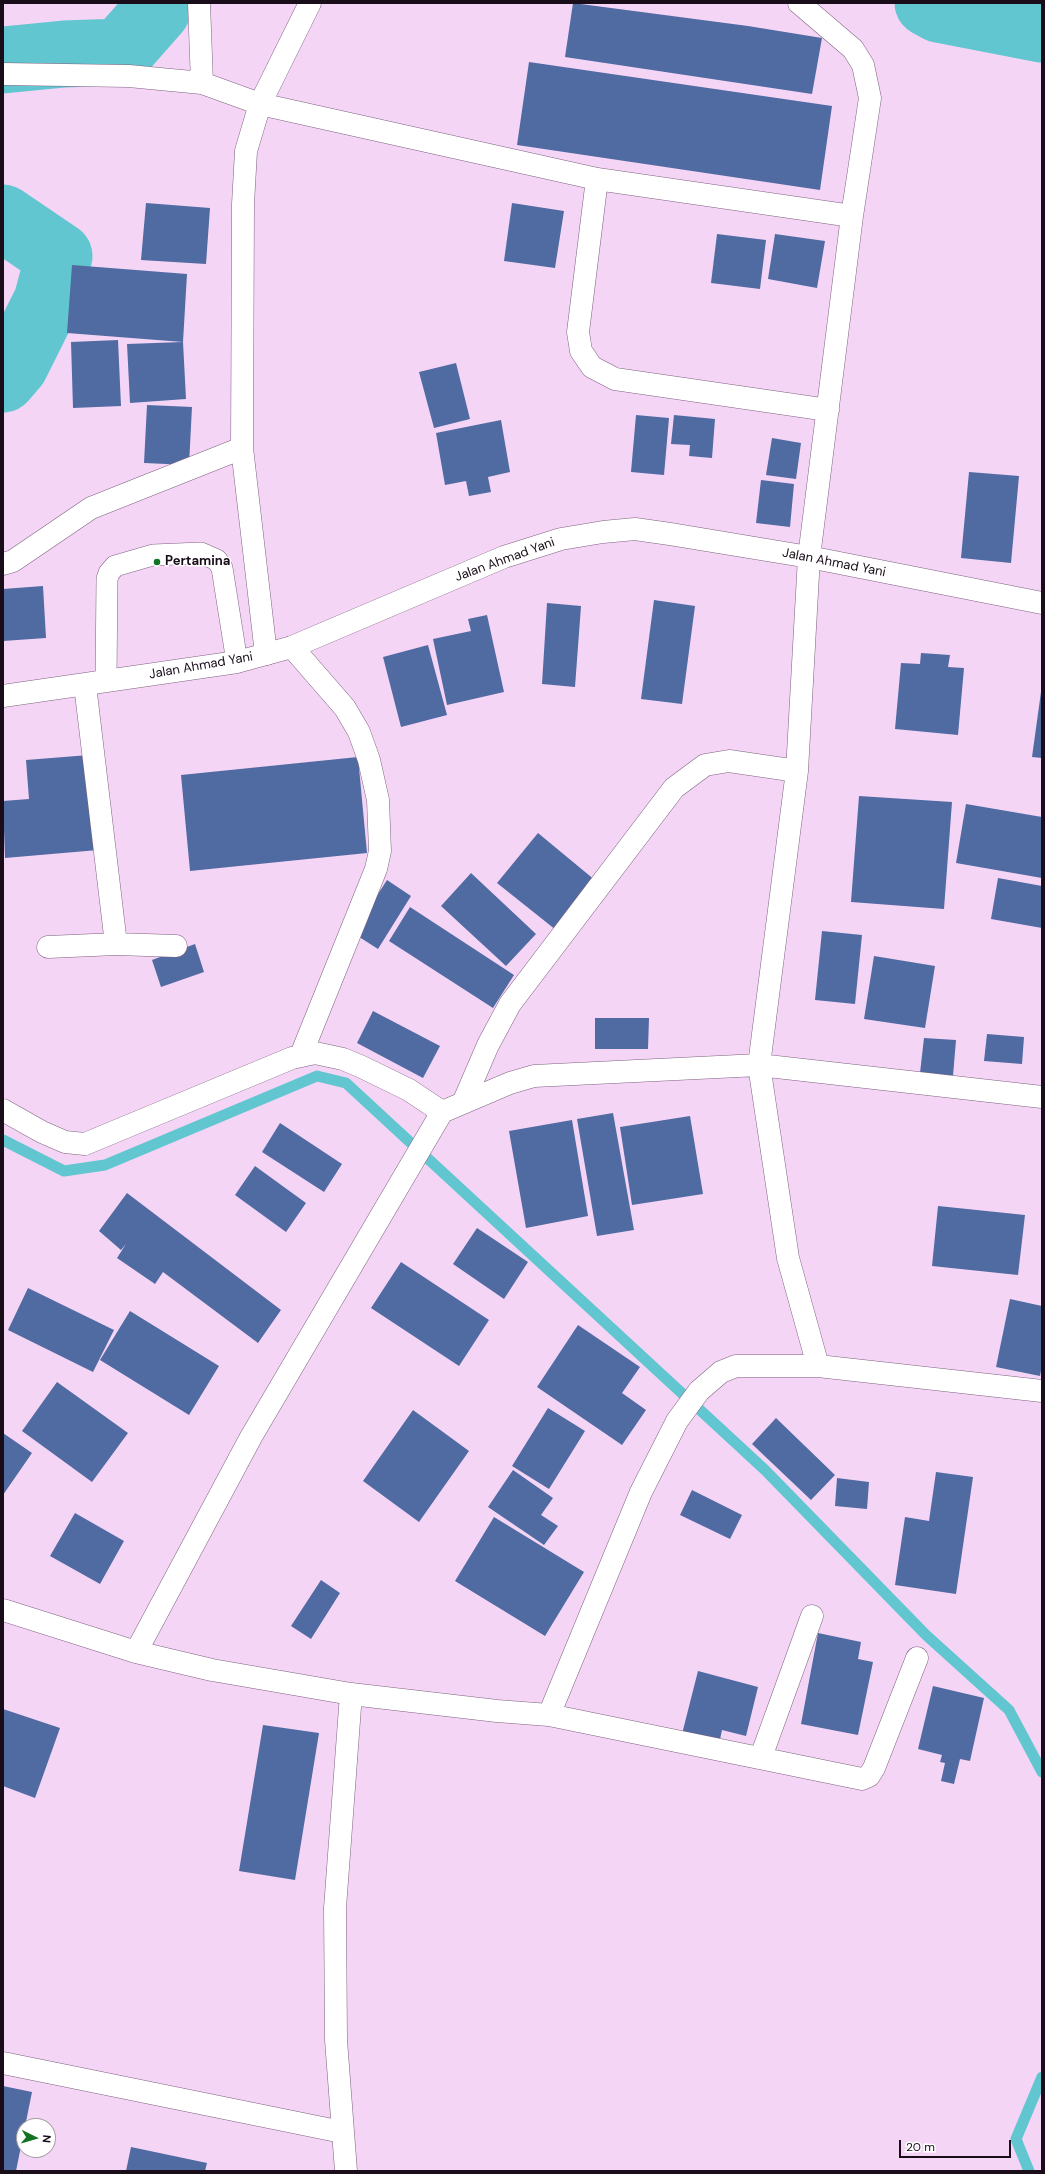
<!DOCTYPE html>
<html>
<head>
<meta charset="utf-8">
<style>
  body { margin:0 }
  #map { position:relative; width:1045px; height:2174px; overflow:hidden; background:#f5d5f6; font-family:"DM Sans",sans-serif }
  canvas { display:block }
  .frame { position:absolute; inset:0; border:4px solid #180d18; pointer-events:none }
  .north { position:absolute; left:16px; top:2118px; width:40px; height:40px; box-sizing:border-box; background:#fff; border:1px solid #a39ea3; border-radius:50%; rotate:95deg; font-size:11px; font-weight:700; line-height:16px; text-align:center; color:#180d18 }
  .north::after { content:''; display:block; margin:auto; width:14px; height:18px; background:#127322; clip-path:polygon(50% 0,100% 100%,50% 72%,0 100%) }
  .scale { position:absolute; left:899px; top:2140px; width:112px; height:18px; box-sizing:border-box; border:2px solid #180d18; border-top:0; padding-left:5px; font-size:12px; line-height:14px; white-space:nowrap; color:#180d18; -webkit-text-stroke:3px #fff; paint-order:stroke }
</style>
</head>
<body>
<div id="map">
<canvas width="1045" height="2174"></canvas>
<div class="frame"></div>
<div class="north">N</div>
<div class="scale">20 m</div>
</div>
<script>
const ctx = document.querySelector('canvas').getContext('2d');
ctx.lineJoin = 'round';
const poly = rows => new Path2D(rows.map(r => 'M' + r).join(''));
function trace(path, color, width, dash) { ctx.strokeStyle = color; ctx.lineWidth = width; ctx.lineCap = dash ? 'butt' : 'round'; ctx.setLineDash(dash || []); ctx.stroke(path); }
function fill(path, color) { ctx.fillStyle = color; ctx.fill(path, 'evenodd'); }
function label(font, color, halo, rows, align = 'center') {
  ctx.font = font + ' "DM Sans",sans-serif'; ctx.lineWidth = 3; ctx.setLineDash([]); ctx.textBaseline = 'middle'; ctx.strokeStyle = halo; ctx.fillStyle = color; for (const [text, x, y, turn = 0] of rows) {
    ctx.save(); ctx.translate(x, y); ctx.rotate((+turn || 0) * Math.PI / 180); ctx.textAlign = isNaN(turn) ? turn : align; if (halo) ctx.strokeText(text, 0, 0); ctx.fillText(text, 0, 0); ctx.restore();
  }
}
trace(poly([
  [3,1140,64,1171,105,1165,317,1076,346,1083,765,1470,926,1635,1009,1710,1042,1772],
  [1029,2171,1016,2139,1042,2077]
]), '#62c6d1', 11);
trace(poly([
  [928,3,939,9,1042,29],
  [3,60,64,54,120,52,157,10,152,3],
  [3,218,59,256,47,301,15,365,3,379]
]), '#62c6d1', 67);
fill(poly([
  [573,3,748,26,822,38,812,94,565,57],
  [529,62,832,106,820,190,517,145],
  [146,203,210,208,206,264,141,260],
  [512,203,564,211,555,268,504,261],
  [717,234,766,240,760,289,711,283],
  [775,234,825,241,817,288,768,279],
  [72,265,187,274,183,342,186,399,130,403,127,344,183,342,67,333],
  [118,340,121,406,73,408,71,342],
  [456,363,470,419,434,428,419,372],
  [147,405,192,407,189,465,144,463],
  [636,415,669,418,664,475,631,472],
  [674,415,715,419,712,458,689,456,690,445,671,444],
  [501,420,510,472,488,477,491,492,469,496,466,481,445,485,436,433],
  [772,438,801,443,796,479,766,475],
  [969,472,1019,476,1011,563,961,558],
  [761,480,794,484,790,527,756,523],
  [43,586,46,638,3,641,3,589],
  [654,600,695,606,682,704,641,699],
  [547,603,581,606,575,687,542,684],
  [487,615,504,692,447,705,433,639,471,631,468,619],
  [428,645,447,715,401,727,383,657],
  [921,653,950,655,948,667,964,668,958,735,895,729,901,663,920,664],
  [1041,692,1042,692,1042,758,1032,757],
  [89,755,98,850,5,858,3,801,29,799,26,760],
  [358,757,367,853,190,871,181,775],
  [859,796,952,802,944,909,851,902],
  [966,804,1042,817,1042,878,956,863],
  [538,833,596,881,556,930,497,883],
  [471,873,536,934,506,966,441,906],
  [998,878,1042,886,1042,928,991,919],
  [387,880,411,896,378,949,353,933],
  [410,907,514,975,493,1008,389,941],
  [822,931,862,935,855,1004,815,1000],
  [195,944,204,972,161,987,152,960],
  [874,956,935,966,925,1028,864,1019],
  [373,1011,440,1046,423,1078,357,1043],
  [595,1018,649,1018,648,1049,595,1049],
  [987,1034,1024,1037,1022,1064,984,1061],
  [924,1038,956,1040,953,1076,920,1073],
  [613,1113,634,1230,597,1236,577,1119],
  [690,1116,703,1194,632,1205,620,1127],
  [572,1120,588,1216,526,1228,509,1131],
  [280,1123,342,1164,324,1192,262,1152],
  [255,1166,306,1203,286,1232,235,1195],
  [127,1193,281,1310,258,1343,163,1272,155,1284,117,1258,126,1244,121,1250,99,1231],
  [938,1206,1025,1215,1018,1275,932,1266],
  [477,1228,528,1262,504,1299,453,1264],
  [401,1262,489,1320,459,1366,371,1308],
  [28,1288,114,1330,93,1372,8,1330],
  [1010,1299,1042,1306,1042,1365,1040,1376,996,1367],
  [130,1311,219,1366,189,1415,100,1360],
  [578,1325,640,1367,622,1393,646,1410,622,1445,537,1387],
  [57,1382,128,1433,92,1482,22,1431],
  [548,1408,585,1431,549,1489,512,1466],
  [413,1410,469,1451,419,1522,363,1481],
  [776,1418,835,1475,811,1500,752,1444],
  [3,1433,32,1453,3,1495],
  [513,1470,553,1498,541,1515,558,1526,544,1545,488,1507],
  [936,1472,973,1477,956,1594,895,1585,905,1517,929,1521],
  [837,1478,869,1482,867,1509,835,1506],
  [692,1490,742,1515,730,1539,680,1515],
  [75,1513,124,1541,100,1584,50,1556],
  [494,1517,584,1572,545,1636,455,1581],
  [321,1580,340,1593,311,1639,291,1626],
  [818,1633,861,1642,858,1659,873,1662,858,1735,801,1724],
  [698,1671,758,1687,746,1736,722,1730,719,1744,682,1734],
  [933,1686,984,1698,970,1761,960,1759,954,1784,941,1781,945,1763,940,1762,942,1755,918,1749],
  [3,1709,60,1728,35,1798,3,1786],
  [263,1725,319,1733,295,1880,239,1871],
  [3,2086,32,2092,16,2171,3,2171],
  [131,2147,207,2163,205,2171,126,2171]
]), '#506aa2');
const lane = poly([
  [106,681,107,579,109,573,115,566,153,555,201,553,217,560,222,568,237,662]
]);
const street = poly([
  [199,3,202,83,260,104,597,179,852,216],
  [799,3,853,49,863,65,870,98,852,216,809,557,797,771,759,1065,788,1258,818,1366,1042,1391],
  [3,74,129,76,202,83],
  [597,179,578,332,581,351,592,367,615,379,828,410],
  [3,564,13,561,91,508,242,448],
  [292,647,345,708,359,732,369,760,378,800,380,851,376,869,301,1055],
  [266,654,242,448,243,204,246,151,260,104,310,3],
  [85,685,116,944],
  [48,947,116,944,176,946],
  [463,1103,488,1045,510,1004,674,788,705,765,729,761,797,771],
  [3,1110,42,1132,65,1142,85,1144,292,1058,315,1053,343,1059,362,1067,409,1090,442,1112],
  [3,1610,136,1652,251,1437,442,1112,510,1083,534,1076,759,1065,1042,1097],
  [136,1652,212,1670,351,1694,497,1711,549,1715,862,1779,869,1776,874,1768,917,1658],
  [549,1715,641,1492,677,1421,699,1391,721,1372,736,1366,818,1366],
  [761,1757,812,1616],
  [3,2063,342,2132],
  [346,2171,336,2040,335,1908,351,1694]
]);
const secondary = poly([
  [3,696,237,662,292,647,504,557,561,539,603,532,635,529,670,534,809,557,1042,603]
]);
trace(lane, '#7e627f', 22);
trace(street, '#7e627f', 23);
trace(secondary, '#7e627f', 23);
trace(lane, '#fff', 21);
trace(street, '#fff', 22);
trace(secondary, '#fff', 22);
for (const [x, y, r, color] of [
  [157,562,4,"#127322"]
]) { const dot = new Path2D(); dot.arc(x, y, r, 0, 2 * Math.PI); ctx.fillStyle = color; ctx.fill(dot); trace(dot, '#fff', 1.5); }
label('13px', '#180d18', '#fff', [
  ["Jalan Ahmad Yani",505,560,-20],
  ["Jalan Ahmad Yani",834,563,11],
  ["Jalan Ahmad Yani",201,666,-10]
]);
label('bold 13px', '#180d18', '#fff', [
  ["Pertamina",165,562]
], 'left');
</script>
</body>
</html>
